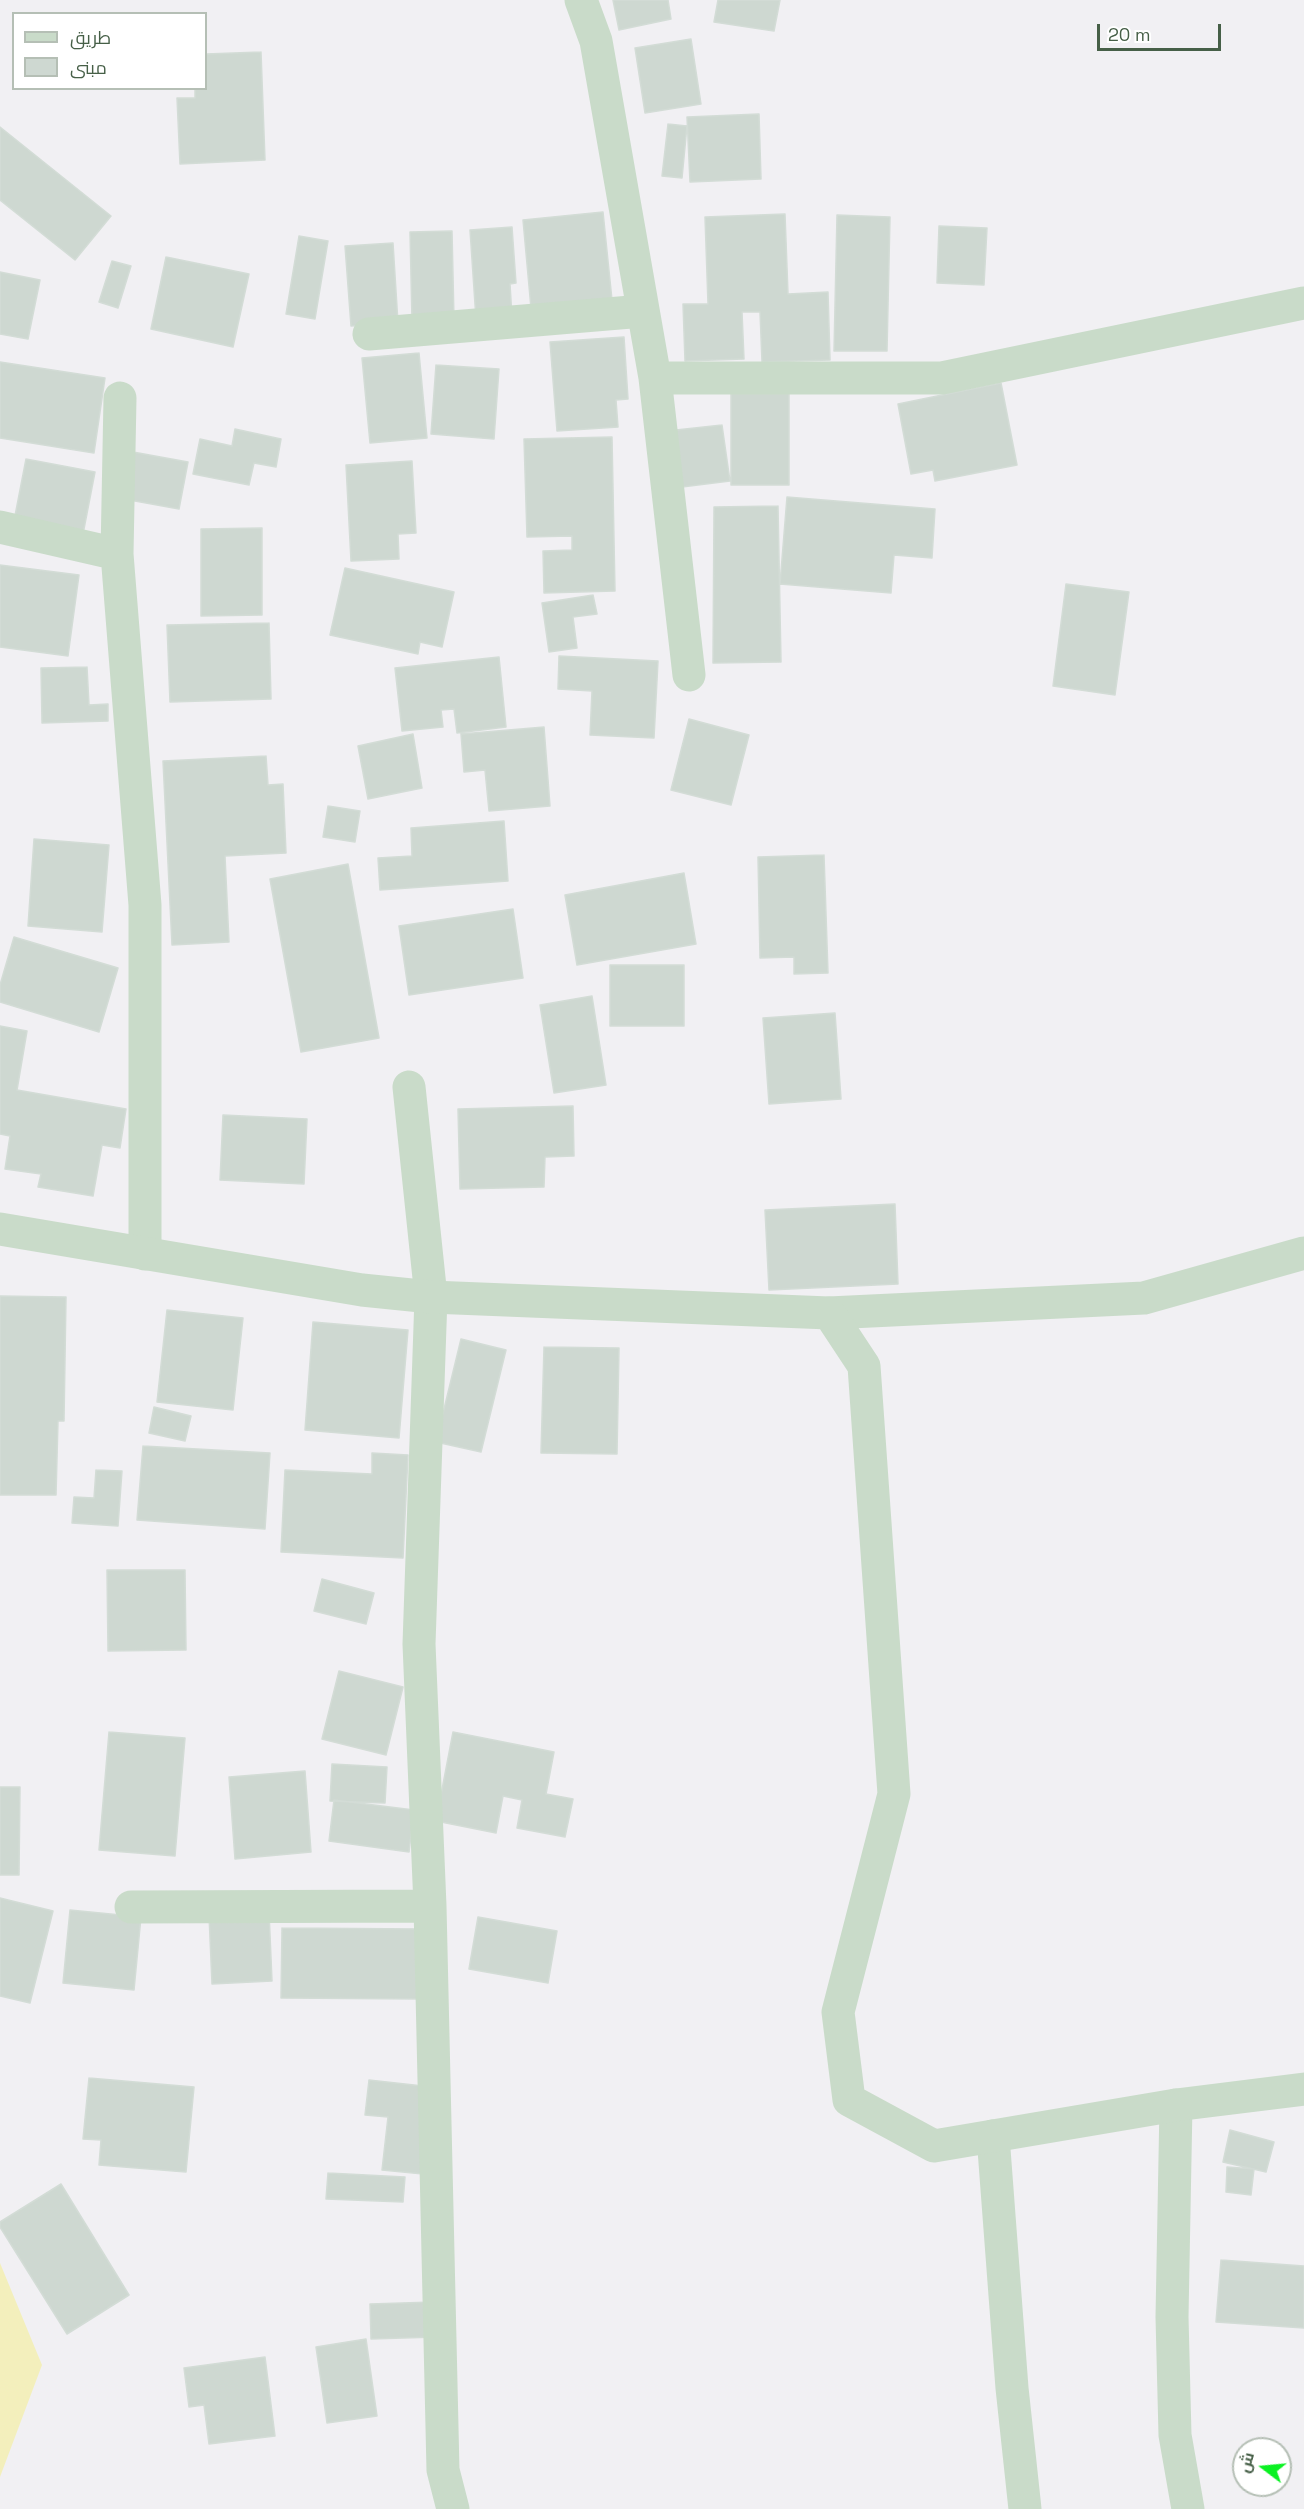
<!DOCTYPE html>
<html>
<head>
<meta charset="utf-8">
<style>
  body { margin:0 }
  #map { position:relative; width:1304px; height:2509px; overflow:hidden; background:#f1f0f3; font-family:"Space Grotesk",Cairo,sans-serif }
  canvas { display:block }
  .legend { position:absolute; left:12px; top:12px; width:195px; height:78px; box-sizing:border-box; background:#fff; border:2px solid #b5bfb5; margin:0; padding:8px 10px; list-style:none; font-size:18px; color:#465f47 }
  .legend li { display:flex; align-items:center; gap:12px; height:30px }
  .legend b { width:30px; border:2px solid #b5bfb5 }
  .north { position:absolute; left:1232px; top:2437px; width:60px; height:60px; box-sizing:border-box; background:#fff; border:2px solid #b5bfb5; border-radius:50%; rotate:286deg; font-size:16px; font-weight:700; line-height:24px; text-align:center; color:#465f47 }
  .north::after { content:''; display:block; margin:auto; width:21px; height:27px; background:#0bf123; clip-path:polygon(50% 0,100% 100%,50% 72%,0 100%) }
  .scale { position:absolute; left:1097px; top:24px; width:124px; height:27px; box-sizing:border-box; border:3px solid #465f47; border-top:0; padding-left:8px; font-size:18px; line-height:21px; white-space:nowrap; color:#465f47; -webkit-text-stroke:4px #fff; paint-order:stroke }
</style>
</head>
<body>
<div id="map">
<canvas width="1304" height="2509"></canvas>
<ul class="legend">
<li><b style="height:8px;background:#c9dbc9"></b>طريق</li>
<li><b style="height:16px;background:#ced8d1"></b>مبنى</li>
</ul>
<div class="north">ش</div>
<div class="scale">20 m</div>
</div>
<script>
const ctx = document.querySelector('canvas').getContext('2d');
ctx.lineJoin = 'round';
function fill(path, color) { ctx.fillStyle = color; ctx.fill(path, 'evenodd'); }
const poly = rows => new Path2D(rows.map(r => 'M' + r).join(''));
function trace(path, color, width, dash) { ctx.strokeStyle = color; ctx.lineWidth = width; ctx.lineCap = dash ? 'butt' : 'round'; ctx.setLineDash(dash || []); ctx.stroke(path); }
fill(poly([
  [0,2263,42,2365,0,2477]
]), '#f3efbc');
const building = poly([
  [613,0,668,0,671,19,619,30,613,0],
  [718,0,780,0,774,31,714,22,718,0],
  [691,39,701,104,645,113,635,48,691,39],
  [261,52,265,160,180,164,177,98,195,98,195,88,206,88,206,54,261,52],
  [759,114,761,179,690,182,687,117,759,114],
  [668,124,687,126,682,178,662,176,668,124],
  [0,127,111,216,75,260,0,200,0,127],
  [603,212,612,300,531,308,523,220,603,212],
  [785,214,788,294,828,292,830,360,762,362,760,312,742,312,744,359,685,361,683,304,708,304,705,217,785,214],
  [837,215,890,217,887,351,834,351,837,215],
  [939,226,987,228,984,285,937,283,939,226],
  [512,227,516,283,510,284,512,317,476,319,470,230,512,227],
  [452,231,454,320,412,321,410,232,452,231],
  [299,236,328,241,315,319,286,314,299,236],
  [393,243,398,323,351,326,345,246,393,243],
  [166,257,249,274,233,347,151,329,166,257],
  [112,261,131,266,118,308,99,302,112,261],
  [0,272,40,280,28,339,0,334,0,272],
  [624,337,628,399,616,400,618,427,557,431,550,342,624,337],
  [419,353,427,438,370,443,362,358,419,353],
  [0,362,105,378,94,453,0,438,0,362],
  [436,365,499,369,494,439,431,434,436,365],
  [1001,383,1017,465,935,481,933,470,911,474,898,404,1001,383],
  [731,393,789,393,789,485,731,485,731,393],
  [722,425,730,481,682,487,676,430,722,425],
  [235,429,281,439,276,467,254,463,249,485,193,474,200,439,232,446,235,429],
  [612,437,615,591,544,593,543,551,572,550,572,536,527,537,524,439,612,437],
  [133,452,188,462,179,509,124,499,133,452],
  [26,459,95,472,83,534,14,521,26,459],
  [412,461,416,533,398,534,399,559,351,561,346,465,412,461],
  [787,497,935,509,932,558,894,555,891,593,780,584,787,497],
  [778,506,781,662,713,663,714,507,778,506],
  [262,528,262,615,201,616,201,529,262,528],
  [0,565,79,575,68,656,0,647,0,565],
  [345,568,454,592,442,647,420,642,418,654,330,635,345,568],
  [1066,584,1129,592,1115,695,1053,686,1066,584],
  [593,595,597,614,573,617,577,648,549,652,542,603,593,595],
  [269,623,271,699,170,702,167,625,269,623],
  [559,656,658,661,654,738,590,735,592,691,558,689,559,656],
  [499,657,506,727,457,733,454,709,441,710,443,727,402,731,395,668,499,657],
  [87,667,89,705,108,704,108,721,42,723,41,668,87,667],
  [689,719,749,735,731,805,671,790,689,719],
  [544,727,550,806,489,811,485,770,464,772,461,734,544,727],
  [413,734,422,788,368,799,358,746,413,734],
  [266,756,268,785,283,784,286,853,225,856,229,942,172,945,163,761,266,756],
  [328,806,360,811,355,842,323,837,328,806],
  [504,821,508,881,380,890,378,858,412,856,411,828,504,821],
  [34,839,109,845,102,932,28,926,34,839],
  [824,855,828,973,794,974,794,957,760,958,758,857,824,855],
  [348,864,379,1038,301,1052,270,879,348,864],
  [684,873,696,944,577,965,565,895,684,873],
  [513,909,523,978,409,995,399,926,513,909],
  [14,937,118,968,99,1032,0,1002,0,985,14,937],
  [610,965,684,965,684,1026,610,1026,610,965],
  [592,996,606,1085,554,1093,540,1005,592,996],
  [835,1013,841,1099,769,1104,763,1018,835,1013],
  [0,1026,27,1031,17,1090,126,1109,120,1148,102,1145,93,1196,38,1187,41,1174,5,1169,10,1136,0,1134,0,1026],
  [573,1106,574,1156,545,1157,544,1187,460,1189,458,1109,573,1106],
  [223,1115,307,1119,304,1184,220,1180,223,1115],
  [895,1204,898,1284,769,1290,765,1210,895,1204],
  [0,1296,66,1297,64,1421,58,1421,56,1495,0,1495,0,1296],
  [167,1310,243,1318,233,1410,157,1402,167,1310],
  [313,1322,408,1330,399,1438,305,1430,313,1322],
  [461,1339,506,1350,481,1452,436,1442,461,1339],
  [544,1347,619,1348,617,1454,541,1453,544,1347],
  [154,1407,191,1416,185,1441,149,1433,154,1407],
  [143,1446,270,1453,265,1529,137,1520,143,1446],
  [372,1453,408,1455,403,1558,281,1552,285,1470,372,1474,372,1453],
  [96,1470,122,1471,118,1526,72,1523,74,1497,94,1498,96,1470],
  [107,1570,185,1570,186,1650,108,1651,107,1570],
  [322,1579,374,1593,366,1624,314,1611,322,1579],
  [339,1671,403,1687,386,1755,322,1739,339,1671],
  [109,1732,185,1738,175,1856,99,1850,109,1732],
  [453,1732,554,1752,546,1794,573,1799,565,1837,517,1828,522,1800,503,1796,496,1833,436,1821,453,1732],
  [332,1764,387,1767,385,1803,330,1801,332,1764],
  [305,1771,311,1852,235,1859,229,1777,305,1771],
  [0,1787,20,1787,19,1875,0,1875,0,1787],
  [334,1800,414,1810,409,1852,329,1841,334,1800],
  [0,1898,53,1911,30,2003,0,1996,0,1898],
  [70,1910,141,1917,134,1990,63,1983,70,1910],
  [269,1912,272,1981,212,1984,209,1915,269,1912],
  [478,1917,557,1931,548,1983,469,1969,478,1917],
  [282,1928,422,1929,421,1999,281,1998,282,1928],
  [89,2078,194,2087,186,2172,99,2165,101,2140,83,2139,89,2078],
  [369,2080,432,2087,423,2174,382,2170,388,2117,365,2115,369,2080],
  [1230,2130,1274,2142,1266,2172,1223,2162,1230,2130],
  [1227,2167,1254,2169,1251,2195,1226,2192,1227,2167],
  [328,2173,405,2177,403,2202,326,2199,328,2173],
  [61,2184,129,2295,67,2334,0,2227,0,2222,61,2184],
  [1221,2260,1304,2266,1304,2328,1216,2322,1221,2260],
  [434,2302,436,2337,371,2339,370,2304,434,2302],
  [366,2339,377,2416,327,2423,316,2347,366,2339],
  [265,2357,275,2436,209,2444,204,2405,189,2407,184,2368,265,2357]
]);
fill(building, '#ced8d1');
trace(building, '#d3dcd6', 1.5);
trace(poly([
  [581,0,596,41,655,378,689,675],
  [369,334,643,311],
  [655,378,942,378,1304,303],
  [0,527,117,554,145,905,145,1254],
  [117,554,120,398],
  [409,1087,431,1297,419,1644,430,1906,443,2470,453,2509],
  [829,1313,1144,1298,1304,1253],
  [131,1907,430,1906],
  [1176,2105,1172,2317,1175,2435,1188,2509],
  [993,2136,1012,2388,1025,2509]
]), '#c9dbc9', 33);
trace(poly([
  [0,1229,362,1290,431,1297,829,1313,864,1366,894,1794,838,2012,849,2100,934,2146,1176,2105,1304,2089]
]), '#c9dbc9', 33);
</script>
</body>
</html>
